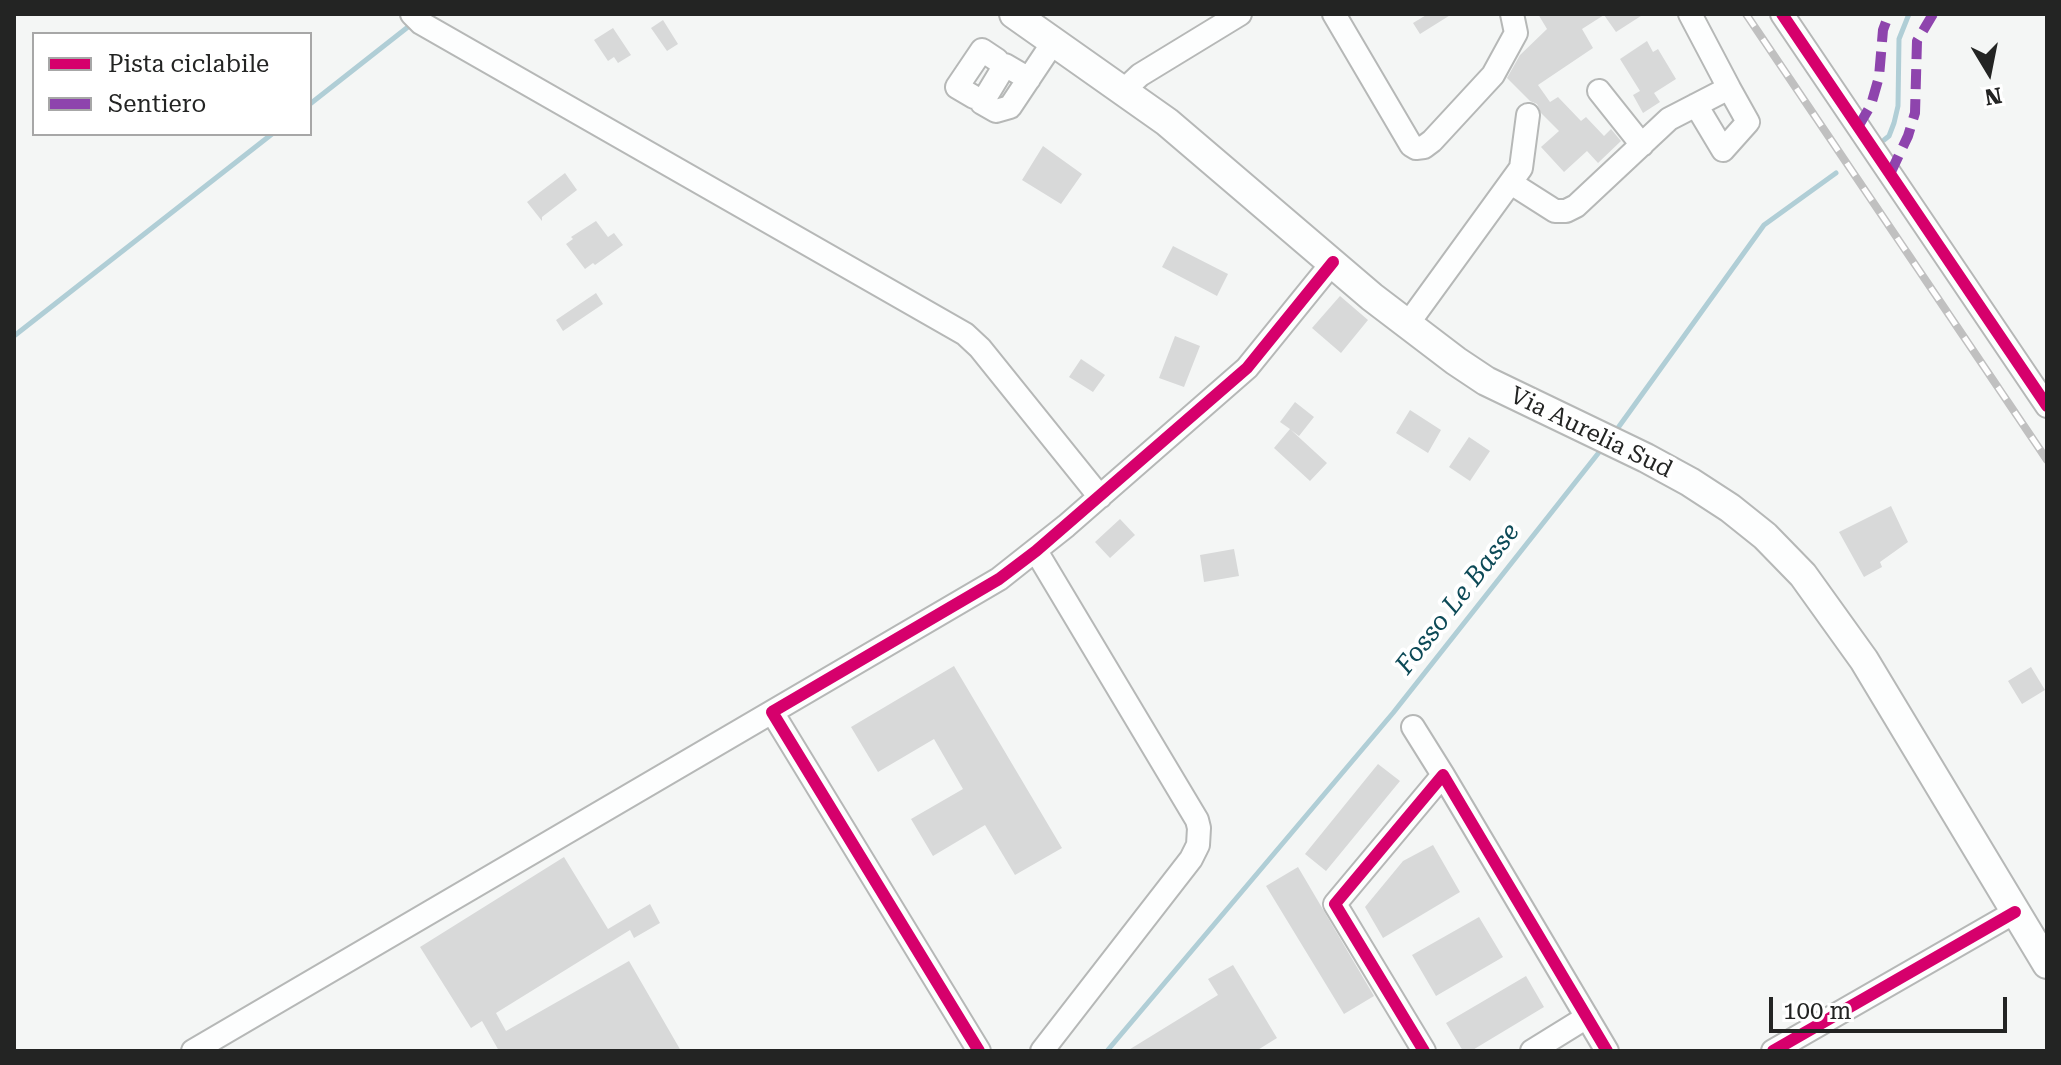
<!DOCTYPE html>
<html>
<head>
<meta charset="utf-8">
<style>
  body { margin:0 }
  #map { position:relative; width:2061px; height:1065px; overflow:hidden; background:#f4f6f5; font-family:"Roboto Serif",serif }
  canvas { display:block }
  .frame { position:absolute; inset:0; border:16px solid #232423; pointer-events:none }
  .legend { position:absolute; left:32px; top:32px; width:280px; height:104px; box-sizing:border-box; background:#fff; border:2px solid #a7a7a7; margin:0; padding:10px 14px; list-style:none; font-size:24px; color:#232423 }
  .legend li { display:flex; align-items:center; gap:16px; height:40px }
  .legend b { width:40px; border:2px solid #a7a7a7 }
  .north { position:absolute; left:1949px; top:32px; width:80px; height:80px; -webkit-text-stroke:6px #fff; paint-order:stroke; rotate:170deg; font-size:22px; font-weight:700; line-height:32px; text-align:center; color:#232423 }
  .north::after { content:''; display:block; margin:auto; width:28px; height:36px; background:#232423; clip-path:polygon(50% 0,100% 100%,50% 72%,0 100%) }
  .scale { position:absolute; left:1769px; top:997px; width:238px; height:36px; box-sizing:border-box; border:4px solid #232423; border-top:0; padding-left:10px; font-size:24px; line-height:28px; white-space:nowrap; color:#232423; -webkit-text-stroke:6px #fff; paint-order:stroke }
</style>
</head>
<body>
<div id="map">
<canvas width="2061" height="1065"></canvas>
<div class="frame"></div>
<ul class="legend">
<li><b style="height:10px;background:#d6006c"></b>Pista ciclabile</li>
<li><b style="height:10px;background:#8e44ad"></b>Sentiero</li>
</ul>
<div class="north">N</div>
<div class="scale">100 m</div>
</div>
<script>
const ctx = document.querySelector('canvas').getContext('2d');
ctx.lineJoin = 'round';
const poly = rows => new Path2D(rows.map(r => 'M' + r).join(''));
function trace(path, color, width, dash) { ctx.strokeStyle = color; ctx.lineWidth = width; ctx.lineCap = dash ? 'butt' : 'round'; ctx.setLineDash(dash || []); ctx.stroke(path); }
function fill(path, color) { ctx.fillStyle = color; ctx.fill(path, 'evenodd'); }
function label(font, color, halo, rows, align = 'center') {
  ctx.font = font + ' "Roboto Serif",serif'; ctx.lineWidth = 8; ctx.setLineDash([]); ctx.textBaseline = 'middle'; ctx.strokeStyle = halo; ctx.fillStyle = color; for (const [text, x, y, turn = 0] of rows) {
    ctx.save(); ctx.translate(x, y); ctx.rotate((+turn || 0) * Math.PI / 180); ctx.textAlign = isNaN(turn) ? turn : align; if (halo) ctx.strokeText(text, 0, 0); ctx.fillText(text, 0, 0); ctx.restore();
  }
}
trace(poly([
  [310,104,413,23],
  [1884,140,1889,136,1894,123,1898,106,1899,39,1909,14],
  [14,336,272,134],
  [1615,432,1764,225,1836,173],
  [1107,1051,1393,713,1604,446]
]), '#b0ced6', 5);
fill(poly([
  [1428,14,1452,14,1420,34,1413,23],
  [1538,14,1644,14,1616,32,1604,15,1582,29,1593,48,1538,85,1550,102,1558,97,1581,121,1586,117,1604,136,1611,129,1621,141,1598,163,1587,151,1564,172,1541,147,1559,131,1541,113,1537,104,1530,101,1507,78,1520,55,1547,29],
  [663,20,678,44,667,51,651,28],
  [613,28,631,55,618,63,614,57,608,61,594,40],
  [1647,41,1653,52,1658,49,1676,79,1654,93,1660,102,1643,113,1633,95,1640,91,1620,59],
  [1043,146,1082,174,1061,204,1022,180],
  [565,173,577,190,542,217,542,221,527,202],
  [596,221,608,237,614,233,623,245,595,265,593,263,585,269,566,244,573,239,571,237],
  [1173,246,1228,274,1217,296,1162,267],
  [596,293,603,304,563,331,556,320],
  [1340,296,1368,320,1341,353,1312,328],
  [1175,336,1200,346,1184,387,1159,378],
  [1081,359,1105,375,1093,392,1069,377],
  [1295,402,1314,417,1299,436,1291,430,1327,463,1310,481,1274,448,1290,429,1280,422],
  [1410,410,1441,430,1428,453,1396,433],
  [1469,437,1490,451,1470,481,1449,467],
  [1891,506,1908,542,1880,562,1882,567,1864,577,1839,532],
  [1120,519,1135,535,1110,558,1095,542],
  [1234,549,1239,576,1204,582,1200,555],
  [954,666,1062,848,1015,875,985,825,933,856,911,819,963,789,934,739,878,772,851,727],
  [2031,667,2045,690,2022,704,2008,681],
  [1378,764,1400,781,1326,871,1305,854],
  [1433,845,1460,892,1383,938,1365,907,1403,861],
  [564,857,608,929,650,904,660,923,634,938,630,930,496,1013,506,1031,629,961,681,1051,499,1051,482,1021,471,1028,420,947],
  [1298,867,1374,996,1344,1014,1266,886],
  [1479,917,1503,957,1436,996,1412,955],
  [1233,965,1277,1038,1256,1051,1127,1051,1218,995,1208,979],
  [1526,976,1544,1007,1471,1051,1463,1051,1446,1023]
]), '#d8d9d9');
const minor = poly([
  [412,14,421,23,965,334,980,348,1100,497],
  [1334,14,1411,145,1416,148,1424,147,1432,141,1493,75,1516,33,1512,14],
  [1782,14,2047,406],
  [1029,79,1005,65,982,103,996,111,1010,107,1054,41],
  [1124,90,1140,75,1240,14],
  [1599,91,1642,145],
  [974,97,957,87,982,50,997,60],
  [1696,105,1723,150,1748,122,1729,88],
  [1511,183,1555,211,1566,211,1576,206,1669,119,1729,88,1690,14],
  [1407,325,1521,168,1528,115],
  [1036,551,1197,820,1199,828,1198,845,1191,859,1042,1051],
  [772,712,979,1051],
  [1413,727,1443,775],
  [193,1051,999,579,1066,526,1247,368,1333,262],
  [1424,1051,1335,904,1443,775,1607,1051],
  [1532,1051,1587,1017],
  [1773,1051,2015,912]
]);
const major = poly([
  [1014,14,1167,122,1372,297,1456,361,1486,381,1646,458,1690,482,1730,508,1765,536,1803,575,1864,660,2047,964]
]);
trace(minor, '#b6b8b7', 26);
trace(major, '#b6b8b7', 32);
trace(minor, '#fdfefe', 22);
trace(major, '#fdfefe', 28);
const rail = poly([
  [1746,14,2047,460]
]);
trace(rail, '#c0c0c0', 8);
trace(rail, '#fff', 5, [15]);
trace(poly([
  [1858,127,1871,105,1879,77,1883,30,1889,14],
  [1890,174,1908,136,1915,113,1917,41,1933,14]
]), '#8e44ad', 10, [20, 10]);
trace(poly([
  [1782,14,2047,406],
  [979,1051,772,712,999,579,1036,551,1247,368,1333,262],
  [1424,1051,1335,904,1443,775,1607,1051],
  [1773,1051,2015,912]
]), '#d6006c', 12);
label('24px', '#232423', '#fff', [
  ["Via Aurelia Sud",1591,433,26]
]);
label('italic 26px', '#0d4a57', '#fff', [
  ["Fosso Le Basse",1458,599,-52]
]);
</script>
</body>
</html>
